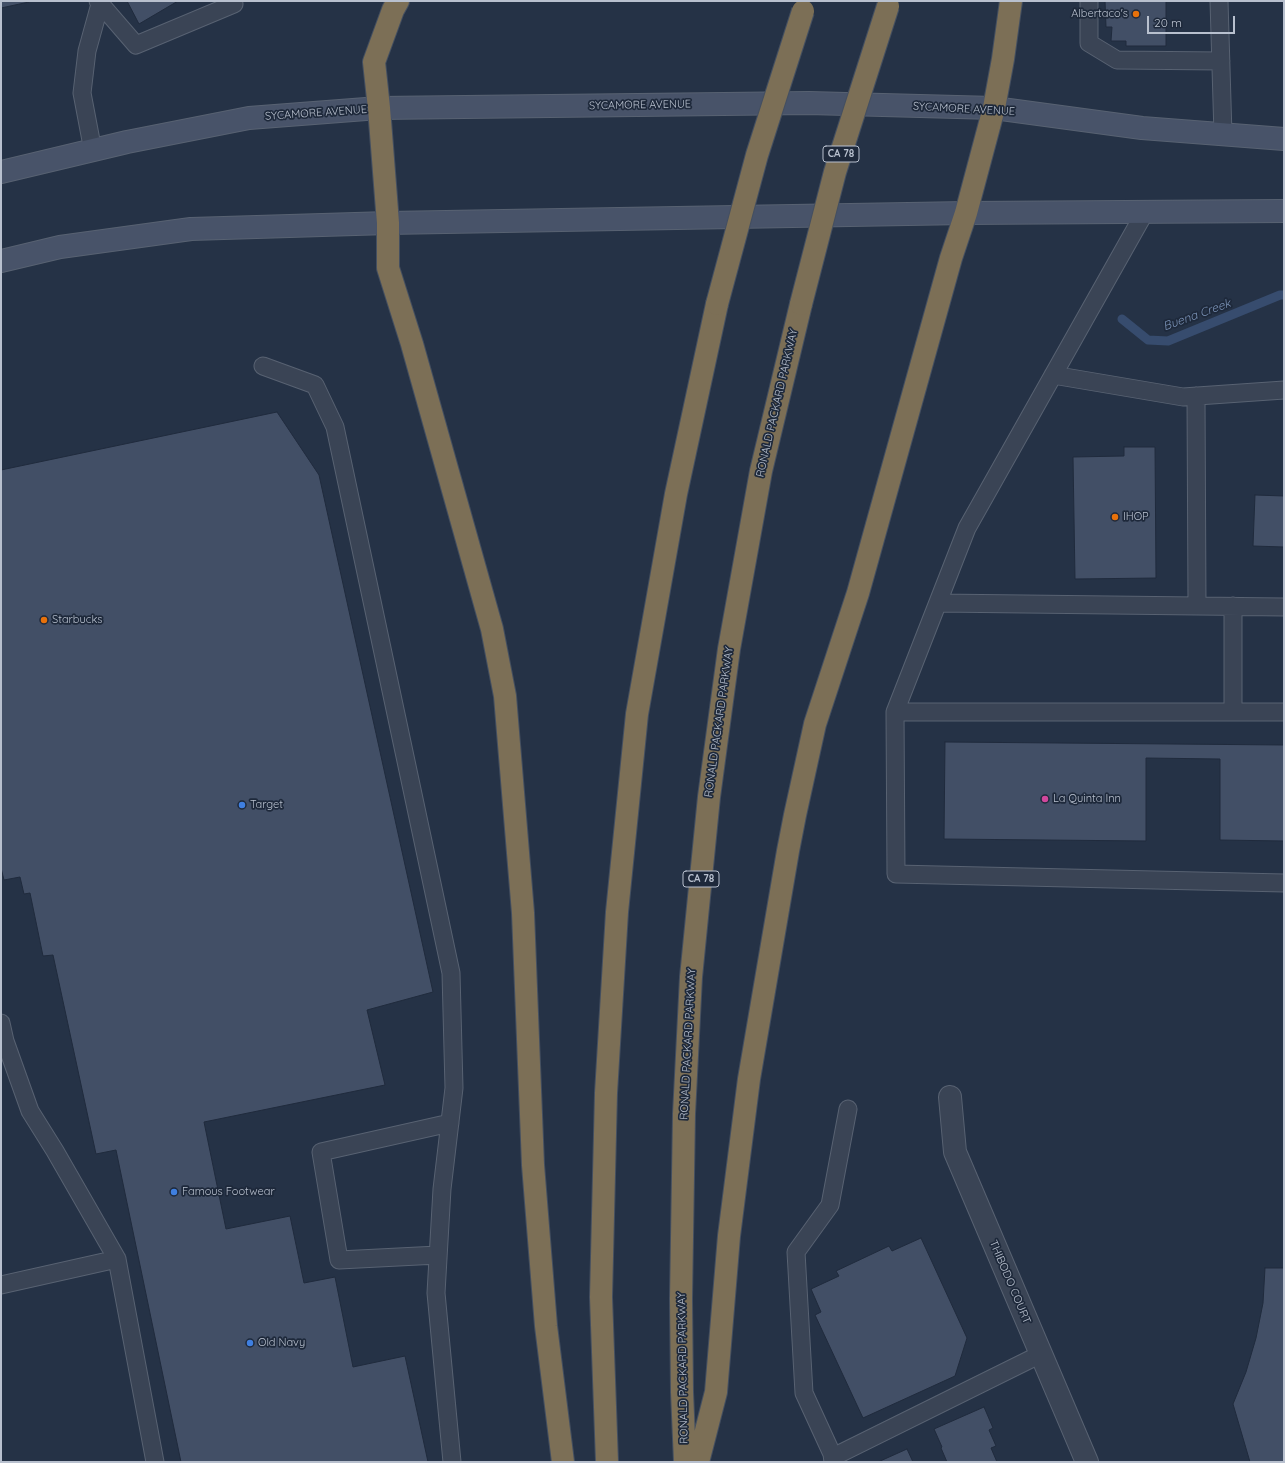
<!DOCTYPE html>
<html>
<head>
<meta charset="utf-8">
<style>
  body { margin:0 }
  #map { position:relative; width:1285px; height:1463px; overflow:hidden; background:#253246; font-family:Quicksand,sans-serif }
  canvas { display:block }
  .frame { position:absolute; inset:0; border:2px solid #b8c0ce; pointer-events:none }
  .scale { position:absolute; left:1147px; top:16px; width:88px; height:18px; box-sizing:border-box; border:2px solid #b8c0ce; border-top:0; padding-left:5px; font-size:12px; line-height:14px; white-space:nowrap; color:#b8c0ce; -webkit-text-stroke:3px #1e293b; paint-order:stroke }
</style>
</head>
<body>
<div id="map">
<canvas width="1285" height="1463"></canvas>
<div class="frame"></div>
<div class="scale">20 m</div>
</div>
<script>
const ctx = document.querySelector('canvas').getContext('2d');
ctx.lineJoin = 'round';
const poly = rows => new Path2D(rows.map(r => 'M' + r).join(''));
function trace(path, color, width, dash) { ctx.strokeStyle = color; ctx.lineWidth = width; ctx.lineCap = dash ? 'butt' : 'round'; ctx.setLineDash(dash || []); ctx.stroke(path); }
function fill(path, color) { ctx.fillStyle = color; ctx.fill(path, 'evenodd'); }
function label(font, color, halo, rows, align = 'center') {
  ctx.font = font + ' Quicksand,sans-serif'; ctx.lineWidth = 3.5; ctx.setLineDash([]); ctx.textBaseline = 'middle'; ctx.strokeStyle = halo; ctx.fillStyle = color; for (const [text, x, y, turn = 0] of rows) {
    ctx.save(); ctx.translate(x, y); ctx.rotate((+turn || 0) * Math.PI / 180); ctx.textAlign = isNaN(turn) ? turn : align; if (halo) ctx.strokeText(text, 0, 0); ctx.fillText(text, 0, 0); ctx.restore();
  }
}
trace(poly([
  [1122,319,1148,340,1168,341,1280,295,1284,295]
]), '#374c6e', 9);
const building = poly([
  [1,1,29,1,29,2,1,8,1,1],
  [127,1,178,1,139,24,127,1],
  [1105,1,1166,1,1166,46,1126,46,1126,41,1111,41,1112,27,1106,27,1105,1],
  [277,412,319,475,433,992,367,1010,385,1085,204,1122,226,1229,290,1216,304,1283,335,1277,353,1367,405,1356,428,1462,181,1462,116,1150,96,1154,53,955,43,956,30,893,24,894,20,877,4,880,1,868,1,470,277,412],
  [1124,447,1155,447,1156,578,1075,579,1073,457,1124,456,1124,447],
  [1255,495,1284,496,1284,547,1253,546,1255,495],
  [945,742,1284,745,1284,841,1220,840,1220,759,1146,758,1146,841,944,839,945,742],
  [921,1238,967,1338,955,1376,863,1418,815,1315,821,1312,811,1289,839,1276,836,1271,889,1246,892,1251,921,1238],
  [1265,1268,1284,1268,1284,1462,1250,1462,1233,1404,1246,1372,1256,1338,1263,1303,1265,1268],
  [984,1407,993,1428,989,1430,996,1446,991,1448,997,1462,947,1462,941,1448,942,1447,934,1429,984,1407],
  [907,1449,913,1462,878,1462,907,1449]
]);
fill(building, '#424f66');
trace(building, '#202b3d', 1);
const service = poly([
  [98,1,136,45,234,4,233,1],
  [1089,1,1089,43,1117,60,1221,61],
  [1219,1,1223,135],
  [93,151,82,93,87,51,100,4],
  [1145,212,967,528,895,712,896,874,1284,883],
  [263,366,315,385,335,427,451,973,454,1088,442,1189,436,1293,452,1462],
  [1053,375,1183,397,1284,390],
  [1196,396,1197,606],
  [938,603,1284,607],
  [895,712,1284,712],
  [1233,712,1233,606],
  [1,1023,5,1041,30,1111,55,1151,117,1259],
  [438,1255,339,1260,321,1152,450,1123],
  [1,1285,117,1259,155,1462],
  [833,1457,1041,1354],
  [833,1462,832,1454,804,1393,796,1252,830,1205,848,1109]
]);
const minor = poly([
  [950,1097,955,1152,1087,1462]
]);
const secondary = poly([
  [1,172,127,142,249,118,379,108,809,103,994,108,1142,128,1284,139],
  [1,261,60,247,191,229,388,223,966,213,1284,211]
]);
const motorway = poly([
  [398,1,393,10,374,62,379,108,388,223,388,268,412,344,492,629,505,696,523,913,533,1165,546,1326,563,1462],
  [607,1462,601,1297,606,1093,617,912,637,714,676,494,717,304],
  [685,1462,682,1392,681,1299,684,1114,691,977,709,797,729,649,761,471,801,304],
  [698,1462,716,1392,729,1236,749,1079,788,851,795,815,815,724,858,593,951,258,966,213,994,108,1003,59,1011,1]
]);
trace(service, '#586272', 19);
trace(minor, '#586272', 24);
trace(secondary, '#586272', 24);
trace(motorway, '#444f60', 24);
trace(service, '#3a4455', 17);
trace(minor, '#3a4455', 22);
trace(secondary, '#485369', 22);
trace(motorway, '#7c6f56', 22);
const motorwayBridge = poly([
  [717,304,757,155,803,11],
  [801,304,835,172,888,6]
]);
trace(motorwayBridge, '#444f60', 24, []);
trace(motorwayBridge, '#7c6f56', 22);
for (const [x, y, r, color] of [
  [1136,14,4,"#e8710a"],
  [1115,517,4,"#e8710a"],
  [44,620,4,"#e8710a"],
  [1045,799,4,"#d1479c"],
  [242,805,4,"#3f7fe0"],
  [174,1192,4,"#3f7fe0"],
  [250,1343,4,"#3f7fe0"]
]) { const dot = new Path2D(); dot.arc(x, y, r, 0, 2 * Math.PI); ctx.fillStyle = color; ctx.fill(dot); trace(dot, '#1e293b', 1.5); }
for (const [x, y, w] of [
  [841,154,36],
  [701,879,36]
]) { const box = new Path2D(); box.roundRect(x - w / 2, y - 8, w, 16, 3); ctx.fillStyle = '#1e293b'; ctx.fill(box); trace(box, '#b8c0ce', 1); }
label('bold 10px', '#b8c0ce', null, [
  ["CA 78",841,154],
  ["CA 78",701,879]
]);
label('11px', '#b8c0ce', '#1e293b', [
  ["Albertaco's",1128,14,"right"],
  ["IHOP",1123,517],
  ["Starbucks",52,620],
  ["La Quinta Inn",1053,799],
  ["Target",250,805],
  ["Famous Footwear",182,1192],
  ["Old Navy",258,1343]
], 'left');
label('11px', '#b8c0ce', '#1e293b', [
  ["SYCAMORE AVENUE",640,105,-1],
  ["SYCAMORE AVENUE",964,109,3],
  ["SYCAMORE AVENUE",316,113,-4],
  ["RONALD PACKARD PARKWAY",777,403,-77],
  ["RONALD PACKARD PARKWAY",719,722,-82],
  ["RONALD PACKARD PARKWAY",688,1044,-87],
  ["THIBODO COURT",1010,1282,67],
  ["RONALD PACKARD PARKWAY",683,1368,-91]
]);
label('italic 12px', '#7c94b8', '#1e293b', [
  ["Buena Creek",1197,315,-20]
]);
</script>
</body>
</html>
